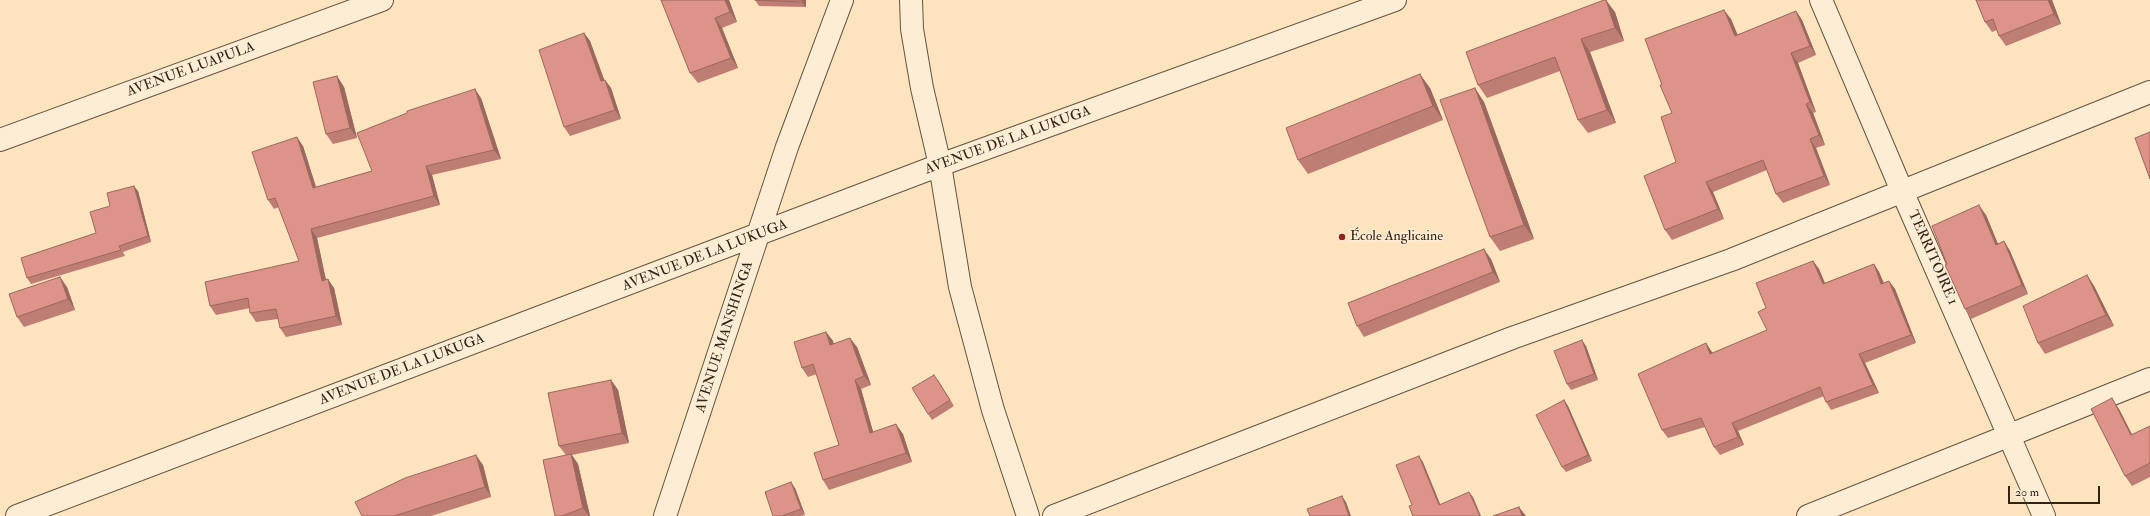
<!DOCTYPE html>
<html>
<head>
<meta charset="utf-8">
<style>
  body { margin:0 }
  #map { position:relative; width:2150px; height:516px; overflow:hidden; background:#fde3be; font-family:"IM FELL Double Pica",serif }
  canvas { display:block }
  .scale { position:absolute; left:2008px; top:486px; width:92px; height:18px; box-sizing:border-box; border:2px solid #312315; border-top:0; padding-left:5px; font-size:12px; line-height:14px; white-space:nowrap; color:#312315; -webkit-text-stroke:3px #feedd5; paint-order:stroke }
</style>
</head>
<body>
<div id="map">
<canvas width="2150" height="516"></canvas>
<div class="scale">20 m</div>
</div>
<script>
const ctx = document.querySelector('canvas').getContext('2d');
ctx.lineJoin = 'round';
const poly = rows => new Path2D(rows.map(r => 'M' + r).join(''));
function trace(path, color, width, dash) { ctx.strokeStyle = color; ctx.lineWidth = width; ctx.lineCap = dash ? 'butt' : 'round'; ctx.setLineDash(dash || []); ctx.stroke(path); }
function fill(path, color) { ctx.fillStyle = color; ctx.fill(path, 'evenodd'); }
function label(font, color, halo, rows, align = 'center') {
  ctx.font = font + ' "IM FELL Double Pica",serif'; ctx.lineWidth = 3; ctx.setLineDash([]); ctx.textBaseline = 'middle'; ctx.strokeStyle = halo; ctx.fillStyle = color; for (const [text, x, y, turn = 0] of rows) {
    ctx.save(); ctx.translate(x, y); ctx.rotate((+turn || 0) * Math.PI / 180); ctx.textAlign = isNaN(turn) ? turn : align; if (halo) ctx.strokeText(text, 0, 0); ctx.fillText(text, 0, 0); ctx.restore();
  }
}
const minor = poly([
  [911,0,912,29,922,88,940,165,960,287,993,410,1028,516],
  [1821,0,1902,191,2044,516],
  [0,140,382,0],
  [17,516,940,165,1395,0],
  [665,516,787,147,842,0],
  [1054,516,1512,338,1731,260,2150,92],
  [1808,516,2150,379]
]);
trace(minor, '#64533f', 24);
trace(minor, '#feedd5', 22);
fill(poly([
  [661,0,729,0,737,22,722,28,738,68,698,83,690,73],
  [755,0,806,0,806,7,759,6],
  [1976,0,2052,0,2061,24,2006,46,1999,36,1997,30,1992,32,1985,22],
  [1796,11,1802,20,1816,55,1798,63,1816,112,1813,113,1825,145,1816,148,1830,185,1783,203,1776,194,1767,170,1713,192,1724,219,1672,240,1665,230,1676,162,1672,113,1662,85,1731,19,1737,35],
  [1615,12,1624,41,1590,52,1616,123,1588,133,1578,120,1560,71,1487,98,1478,85],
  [584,33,590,41,604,80,605,80,611,88,621,119,570,136,564,127],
  [337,76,344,87,357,138,333,144,326,134],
  [1430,88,1443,120,1308,174,1298,160],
  [481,98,501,159,432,175,440,205,317,238,326,280,334,288,342,325,286,337,280,328,278,319,256,322,250,313,250,308,216,315,210,306,299,261,279,207,274,209,268,200,303,146,316,187,372,171],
  [1484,102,1534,239,1500,251,1490,237],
  [138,191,151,242,123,252,125,256,31,284,27,278,96,233,110,206],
  [1986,215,1998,244,2004,241,2010,251,2028,294,1971,319,1965,309,1947,264],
  [1491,259,1500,282,1364,337,1357,326],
  [1813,261,1819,269,1825,283,1874,264,1879,272,1884,283,1889,281,1895,289,1916,343,1865,363,1879,393,1831,410,1826,402,1824,396,1738,431,1744,445,1720,455,1714,447,1705,427,1668,438,1662,430,1706,343,1712,353,1767,330,1766,308],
  [2087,275,2094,286,2114,326,2045,354,2038,343],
  [67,287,75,310,24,327,17,317],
  [826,332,833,341,833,344,857,347,871,385,861,389,873,432,903,434,912,462,829,490,823,480,839,445,817,374,808,377,802,368],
  [1586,346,1598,380,1571,390,1567,384],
  [611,380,618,390,629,443,572,455,578,464,590,516,555,516,566,455,559,446],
  [938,380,954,406,932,420,928,414],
  [1564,400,1568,406,1592,461,1566,472,1562,467],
  [2119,409,2132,435,2150,426,2150,477,2132,486,2125,476],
  [483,465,491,497,431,516,362,516],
  [795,488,805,515,801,516,773,516]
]), '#be7e74');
fill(poly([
  [725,0,729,0,737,22,730,12],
  [802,0,806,0,806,7,802,2],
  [1606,0,1615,12,1624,41,1615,28],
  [2048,0,2052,0,2061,24,2054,14],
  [1724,10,1731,19,1742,45,1735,36],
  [1796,11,1802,20,1816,55,1810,46],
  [715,18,722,28,738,68,731,58],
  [584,33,590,41,608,90,601,81],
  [1581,39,1590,52,1616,123,1607,110],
  [1791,53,1798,63,1816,112,1810,102],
  [1420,74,1430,88,1443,120,1433,106],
  [337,76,344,87,357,138,350,128],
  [605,80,611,88,621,119,615,110],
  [1475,88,1484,102,1534,239,1524,225],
  [475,89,481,98,501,159,494,150],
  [1806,104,1813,113,1825,145,1819,135],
  [297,137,303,146,319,197,313,188],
  [1810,139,1816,148,1830,185,1824,176],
  [426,166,432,175,440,205,434,196],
  [1706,182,1713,192,1724,219,1718,209],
  [134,186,138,191,151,242,148,236],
  [1979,205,1986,215,2002,254,1996,245],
  [311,229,317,238,328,290,322,281],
  [2004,241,2010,251,2028,294,2022,285],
  [1484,249,1491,259,1500,282,1493,272],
  [1813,261,1819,269,1829,293,1823,284],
  [1874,264,1879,272,1887,292,1881,284],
  [2087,275,2094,286,2114,326,2106,315],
  [60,277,67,287,75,310,68,299],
  [328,279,334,288,342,325,336,316],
  [1889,281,1895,289,1916,343,1911,335],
  [826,332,833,341,837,354,830,345],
  [850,338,857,347,871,385,864,376],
  [1582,340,1586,346,1598,380,1594,374],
  [1706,343,1712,352,1715,362,1710,354],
  [1859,354,1865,363,1879,393,1873,385],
  [611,380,618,390,629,443,622,433],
  [855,380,861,389,876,442,870,433],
  [2112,398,2119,409,2138,446,2131,435],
  [1564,400,1568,406,1592,461,1588,455],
  [1732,423,1738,431,1744,445,1738,437],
  [896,424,903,434,912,462,906,453],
  [571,454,578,464,590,516,589,516,583,508],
  [476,455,483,465,491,497,485,487],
  [1419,456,1423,462,1443,511,1439,505],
  [791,482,795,488,805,515,801,509],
  [1469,492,1473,497,1481,516,1480,516],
  [1342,496,1346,502,1351,516,1349,516],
  [1519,507,1526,516,1522,516]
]), '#9b675e');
const building = poly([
  [661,0,725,0,730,12,715,18,731,58,690,73,661,0],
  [755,0,802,0,802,2,755,0],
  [1604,0,1606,0,1615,28,1581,39,1607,110,1578,120,1555,57,1478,85,1466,52,1604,0],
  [1976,0,2048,0,2054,14,1999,36,1993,19,1985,22,1976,0],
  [1724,10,1735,36,1796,11,1810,46,1791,53,1810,102,1806,104,1819,135,1810,139,1824,176,1776,194,1763,160,1706,182,1718,209,1665,230,1644,176,1676,162,1661,117,1672,113,1660,85,1662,85,1645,39,1724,10],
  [584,33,601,81,605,80,615,110,564,127,539,50,584,33],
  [1420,74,1433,106,1298,160,1286,128,1420,74],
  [337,76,350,128,326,134,313,82,337,76],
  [1475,88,1524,225,1490,237,1440,100,1475,88],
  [475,89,494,150,426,166,434,196,311,229,322,281,328,279,336,316,280,328,276,309,250,313,248,298,210,306,205,282,299,261,275,198,268,200,252,152,297,137,313,188,372,171,357,133,407,113,407,111,475,89],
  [2150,132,2150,179,2135,138,2150,132],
  [134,186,148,236,119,246,121,250,27,278,21,258,96,233,90,212,110,206,107,193,134,186],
  [1979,205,1996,245,2004,241,2022,285,1965,309,1945,265,1947,264,1932,226,1979,205],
  [1484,249,1493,272,1357,326,1348,303,1484,249],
  [1813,261,1823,284,1874,264,1881,284,1889,281,1911,335,1859,354,1873,385,1826,402,1820,387,1732,423,1738,437,1714,447,1701,418,1662,430,1638,374,1706,343,1710,354,1767,330,1758,312,1766,308,1756,283,1813,261],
  [2087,275,2106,315,2038,343,2023,306,2087,275],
  [60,277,68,299,17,317,9,294,60,277],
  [826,332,830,345,850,338,864,376,855,380,870,433,896,424,906,453,823,480,814,453,839,445,813,364,802,368,794,342,826,332],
  [1582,340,1594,374,1567,384,1554,351,1582,340],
  [934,375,950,400,928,414,912,388,934,375],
  [611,380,622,433,559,446,548,393,611,380],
  [2112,398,2131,435,2150,426,2150,463,2125,476,2091,409,2112,398],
  [1564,400,1588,455,1562,467,1536,415,1564,400],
  [571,454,583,508,562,516,555,516,543,460,571,454],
  [476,455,485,487,394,516,362,516,355,502,405,478,476,455],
  [1419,456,1439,505,1469,492,1480,516,1413,516,1409,506,1412,505,1396,465,1419,456],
  [791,482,801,509,782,516,773,516,765,492,791,482],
  [1342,496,1349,516,1310,516,1307,509,1342,496],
  [1519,507,1522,516,1493,516,1519,507]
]);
fill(building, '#dd9387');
trace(building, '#9b675e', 1);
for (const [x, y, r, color] of [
  [1342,237,4,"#8f2418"]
]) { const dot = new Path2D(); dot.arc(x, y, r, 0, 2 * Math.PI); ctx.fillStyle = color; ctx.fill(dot); trace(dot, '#feedd5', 1.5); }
label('14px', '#312315', '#feedd5', [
  ["AVENUE LUAPULA",191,70,-20],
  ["AVENUE DE LA LUKUGA",1008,141,-20],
  ["AVENUE DE LA LUKUGA",705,256,-21],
  ["TERRITOIRE 1",1932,258,66],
  ["AVENUE MANSHINGA",725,337,-72],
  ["AVENUE DE LA LUKUGA",402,370,-21]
]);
label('14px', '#312315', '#feedd5', [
  ["École Anglicaine",1350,237]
], 'left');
</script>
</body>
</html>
